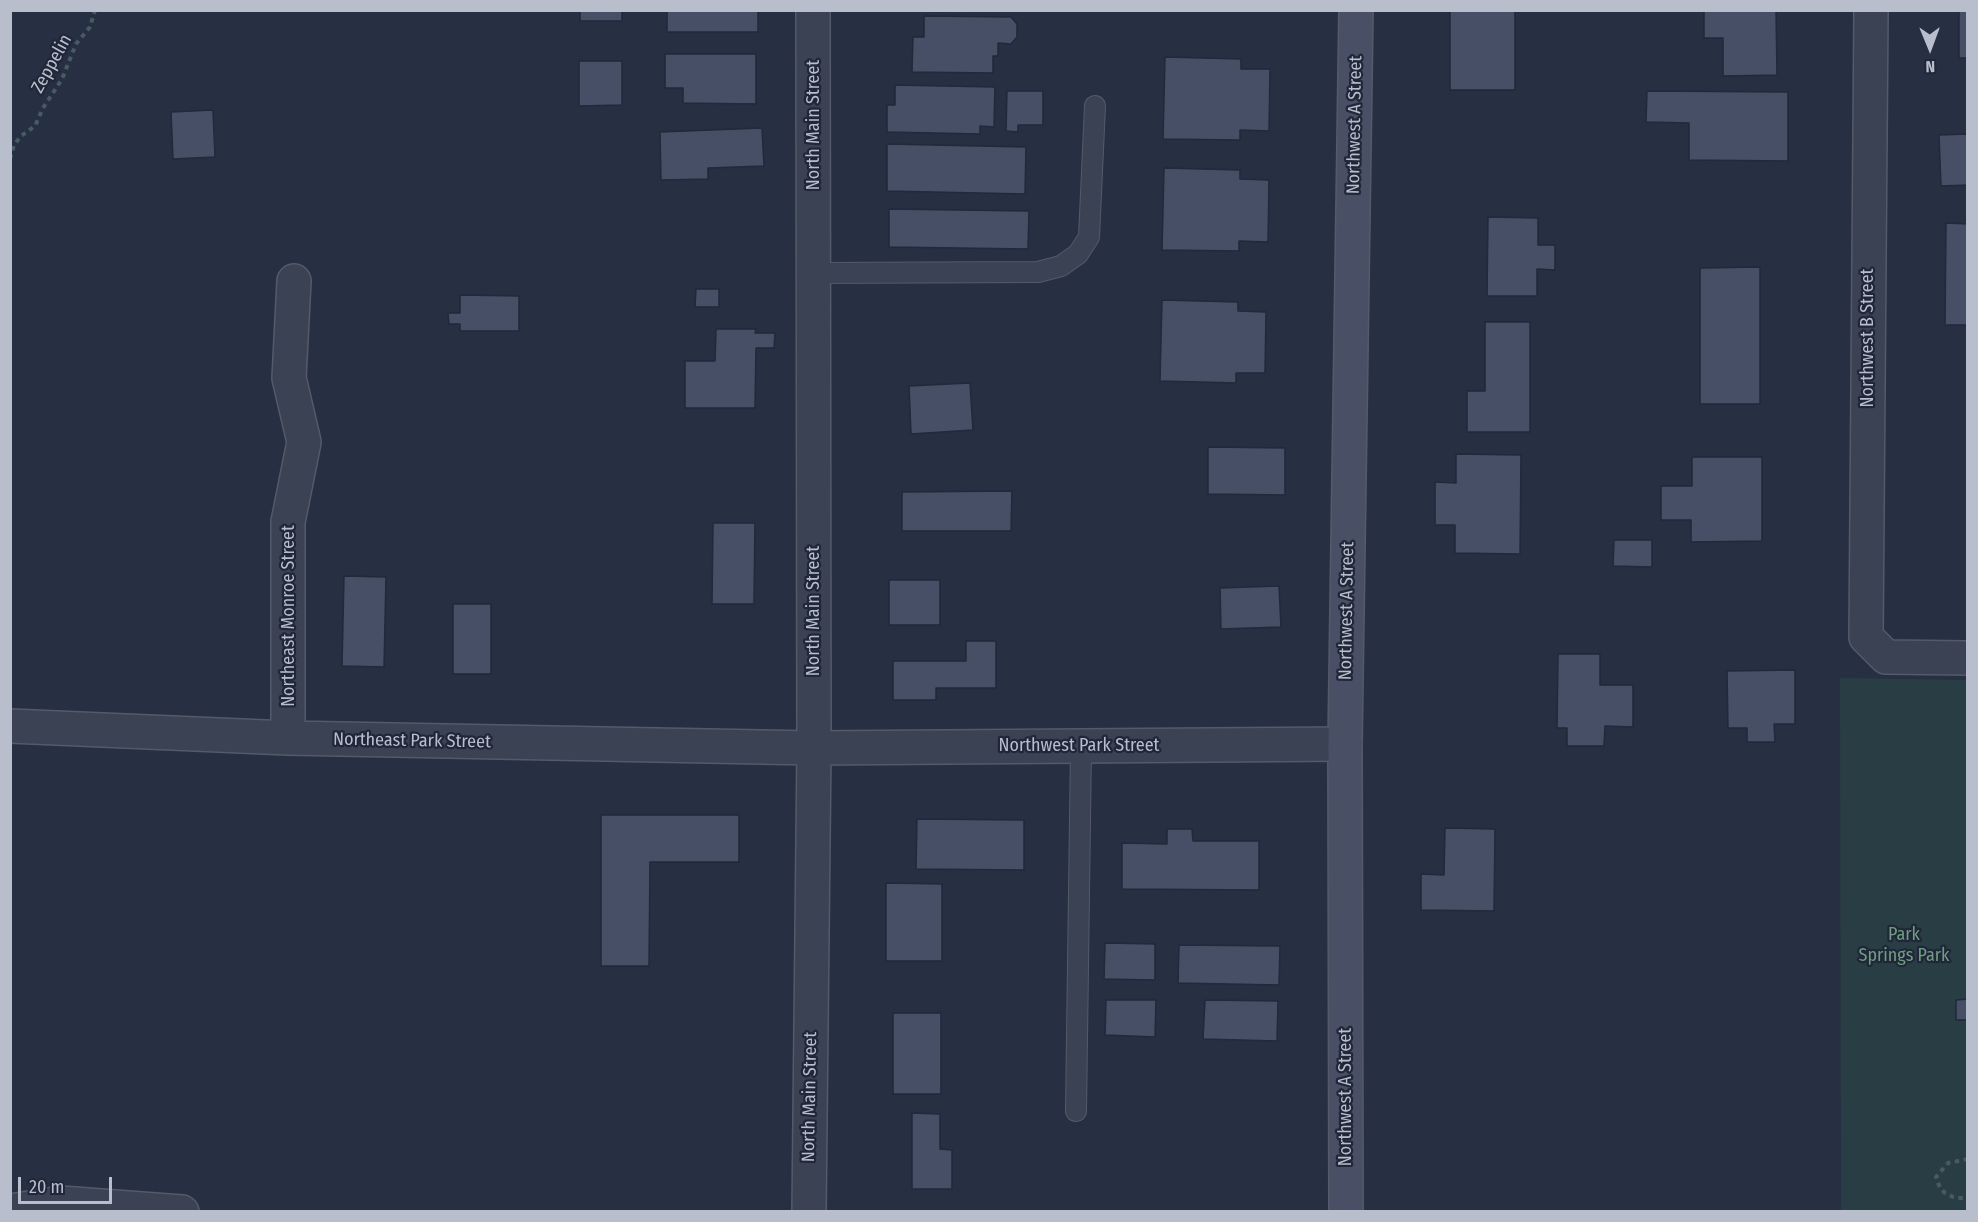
<!DOCTYPE html>
<html>
<head>
<meta charset="utf-8">
<style>
  body { margin:0 }
  #map { position:relative; width:1978px; height:1222px; overflow:hidden; background:#272f43; font-family:"Fira Sans Condensed",sans-serif }
  canvas { display:block }
  .frame { position:absolute; inset:0; border:12px solid #b9becd; pointer-events:none }
  .north { position:absolute; left:1900px; top:18px; width:60px; height:60px; -webkit-text-stroke:4px #202738; paint-order:stroke; rotate:179deg; font-size:16px; font-weight:700; line-height:24px; text-align:center; color:#b9becd }
  .north::after { content:''; display:block; margin:auto; width:21px; height:27px; background:#b9becd; clip-path:polygon(50% 0,100% 100%,50% 72%,0 100%) }
  .scale { position:absolute; left:18px; top:1177px; width:94px; height:27px; box-sizing:border-box; border:3px solid #b9becd; border-top:0; padding-left:8px; font-size:18px; line-height:21px; white-space:nowrap; color:#b9becd; -webkit-text-stroke:4px #202738; paint-order:stroke }
</style>
</head>
<body>
<div id="map">
<canvas width="1978" height="1222"></canvas>
<div class="frame"></div>
<div class="north">N</div>
<div class="scale">20 m</div>
</div>
<script>
const ctx = document.querySelector('canvas').getContext('2d');
ctx.lineJoin = 'round';
function fill(path, color) { ctx.fillStyle = color; ctx.fill(path, 'evenodd'); }
const poly = rows => new Path2D(rows.map(r => 'M' + r).join(''));
function trace(path, color, width, dash) { ctx.strokeStyle = color; ctx.lineWidth = width; ctx.lineCap = dash ? 'butt' : 'round'; ctx.setLineDash(dash || []); ctx.stroke(path); }
function label(font, color, halo, rows, align = 'center') {
  ctx.font = font + ' "Fira Sans Condensed",sans-serif'; ctx.lineWidth = 4.5; ctx.setLineDash([]); ctx.textBaseline = 'middle'; ctx.strokeStyle = halo; ctx.fillStyle = color; for (const [text, x, y, turn = 0] of rows) {
    ctx.save(); ctx.translate(x, y); ctx.rotate((+turn || 0) * Math.PI / 180); ctx.textAlign = isNaN(turn) ? turn : align; if (halo) ctx.strokeText(text, 0, 0); ctx.fillText(text, 0, 0); ctx.restore();
  }
}
fill(poly([
  [1840,678,1967,680,1967,1211,1841,1211]
]), '#293e44');
const building = poly([
  [580,10,622,10,622,21,580,21,580,10],
  [667,10,758,10,758,32,667,32,667,10],
  [1515,10,1515,90,1450,90,1450,11,1439,10,1515,10],
  [1704,10,1776,10,1777,75,1723,76,1723,38,1704,38,1704,10],
  [1959,10,1968,10,1968,58,1959,58,1959,10],
  [924,16,1011,17,1017,24,1017,37,1011,44,998,43,998,56,993,56,993,73,912,72,913,37,924,37,924,16],
  [665,54,756,54,756,104,683,103,683,88,665,88,665,54],
  [1165,57,1241,59,1241,69,1270,69,1269,131,1240,130,1240,140,1163,139,1165,57],
  [579,61,622,61,622,105,579,106,579,61],
  [895,85,995,87,994,127,980,126,980,134,887,132,887,105,895,105,895,85],
  [1007,91,1043,91,1043,125,1018,125,1018,132,1006,131,1007,91],
  [1647,91,1788,92,1788,161,1689,160,1689,123,1646,122,1647,91],
  [213,110,215,157,173,159,171,112,213,110],
  [762,128,764,166,708,168,708,179,661,180,660,132,762,128],
  [1968,134,1968,185,1941,186,1939,135,1968,134],
  [887,144,1026,147,1025,194,887,191,887,144],
  [1164,168,1240,170,1240,179,1269,180,1268,242,1239,241,1239,251,1162,250,1164,168],
  [889,209,1029,211,1028,249,889,247,889,209],
  [1488,217,1538,218,1538,245,1555,245,1555,270,1537,269,1537,296,1487,296,1488,217],
  [1946,223,1968,224,1968,325,1945,325,1946,223],
  [1760,267,1760,404,1700,404,1700,268,1760,267],
  [696,289,719,289,719,307,695,307,696,289],
  [460,295,519,296,519,331,460,331,460,324,449,324,448,313,460,313,460,295],
  [1162,300,1238,302,1238,311,1266,312,1265,373,1236,373,1236,383,1160,381,1162,300],
  [1485,322,1530,322,1530,432,1467,432,1467,391,1485,391,1485,322],
  [716,329,756,329,755,333,775,333,774,348,756,348,755,408,685,408,685,361,715,361,716,329],
  [970,383,973,430,911,434,909,386,970,383],
  [1208,447,1285,448,1285,495,1208,494,1208,447],
  [1456,454,1521,455,1520,554,1455,553,1455,525,1435,525,1435,482,1456,483,1456,454],
  [1692,457,1762,457,1762,541,1691,542,1691,520,1661,520,1661,486,1692,486,1692,457],
  [1012,491,1011,531,902,531,902,492,1012,491],
  [713,523,755,523,754,604,712,604,713,523],
  [1614,540,1652,540,1652,567,1613,566,1614,540],
  [344,576,386,577,384,667,342,666,344,576],
  [889,580,940,580,940,625,889,625,889,580],
  [1279,586,1281,627,1221,629,1220,588,1279,586],
  [453,604,491,604,491,674,453,674,453,604],
  [966,641,996,641,996,688,936,688,936,700,893,700,893,661,966,661,966,641],
  [1558,654,1600,654,1600,685,1633,685,1633,727,1605,726,1604,746,1567,746,1567,728,1557,728,1558,654],
  [1795,670,1795,724,1774,724,1775,742,1747,742,1747,728,1728,728,1727,671,1795,670],
  [601,815,739,815,739,862,650,862,649,966,601,966,601,815],
  [917,819,1024,820,1024,870,916,869,917,819],
  [1445,828,1495,829,1494,911,1421,910,1421,874,1444,875,1445,828],
  [1167,829,1192,829,1193,841,1259,841,1259,890,1122,889,1122,843,1167,844,1167,829],
  [886,883,942,884,942,961,886,961,886,883],
  [1105,943,1155,944,1155,980,1104,979,1105,943],
  [1179,945,1280,946,1279,985,1178,983,1179,945],
  [1968,999,1968,1020,1956,1020,1956,1000,1968,999],
  [1106,1000,1156,1000,1155,1037,1105,1035,1106,1000],
  [1205,1000,1278,1001,1277,1041,1203,1039,1205,1000],
  [893,1013,941,1013,941,1094,893,1094,893,1013],
  [912,1113,940,1114,940,1149,952,1150,952,1189,912,1189,912,1113]
]);
fill(building, '#464f65');
trace(building, '#22293a', 1.5);
const lane = poly([
  [815,273,1038,272,1061,266,1078,254,1089,237,1095,106],
  [1076,1111,1081,746]
]);
const street = poly([
  [1871,10,1866,637,1886,657,1968,658],
  [10,726,288,738,814,748,1345,744],
  [288,738,288,522,304,442,289,378,294,281],
  [10,1211,61,1203,182,1212],
  [809,1212,814,748,813,10]
]);
const secondary = poly([
  [1346,1212,1345,744,1356,10]
]);
trace(lane, '#545a6a', 22);
trace(street, '#545a6a', 36);
trace(secondary, '#545a6a', 36);
trace(poly([
  [10,159,14,145,21,136,35,126,43,108,62,79,76,44,90,27,95,10],
  [1968,1159,1948,1163,1936,1177,1940,1188,1945,1193,1953,1197,1968,1199]
]), '#475b61', 4, [4.5, 4.5]);
trace(lane, '#3b4253', 20);
trace(street, '#3b4253', 33);
trace(secondary, '#495066', 33);
label('18px', '#b9becd', '#202738', [
  ["Zeppelin",52,64,-61],
  ["North Main Street",814,125,-90],
  ["Northwest A Street",1355,125,-89],
  ["Northwest B Street",1868,338,-90],
  ["North Main Street",814,611,-90],
  ["Northwest A Street",1347,611,-89],
  ["Northeast Monroe Street",289,616,-90],
  ["Northeast Park Street",412,741,1],
  ["Northwest Park Street",1079,746],
  ["North Main Street",810,1097,-89],
  ["Northwest A Street",1346,1097,-90]
]);
label('18px', '#709e80', '#202738', [
  ["Park",1904,935],
  ["Springs Park",1904,956]
]);
</script>
</body>
</html>
